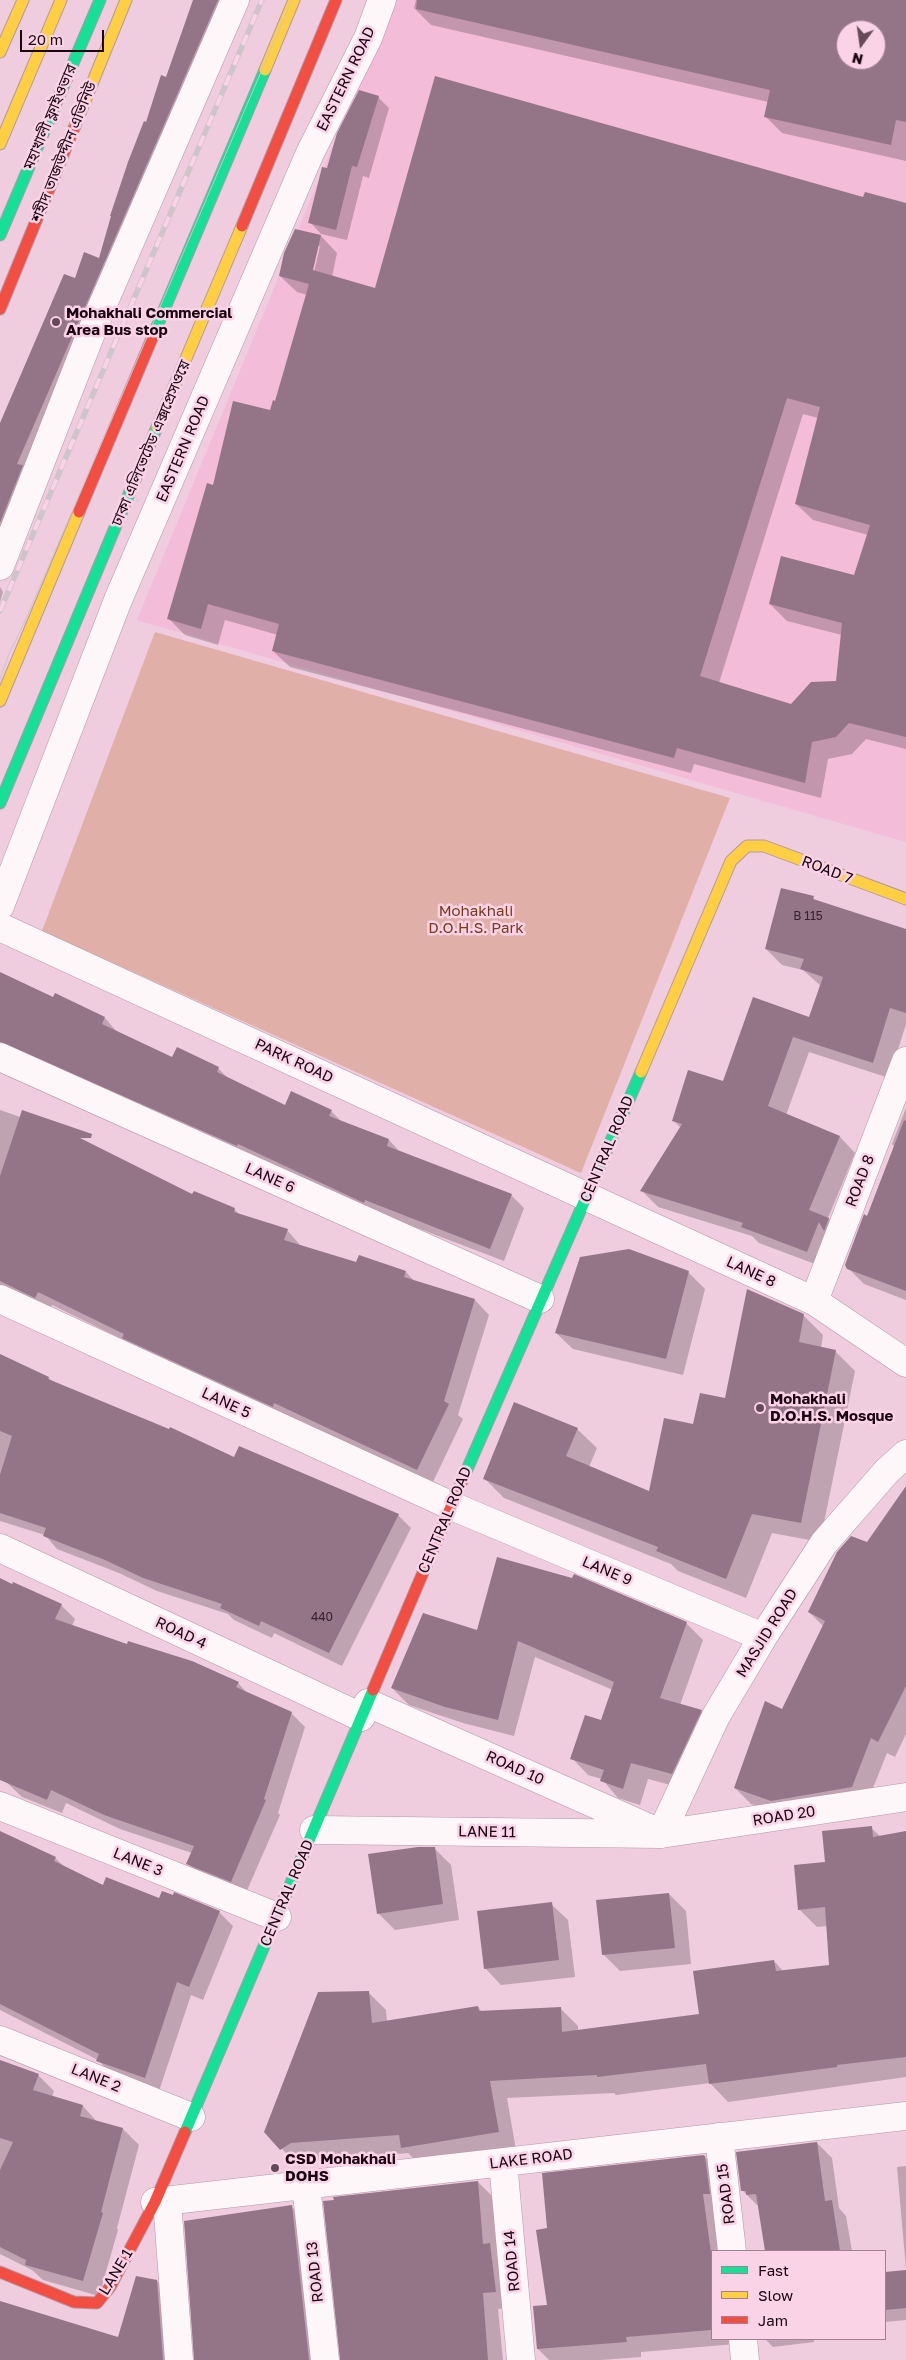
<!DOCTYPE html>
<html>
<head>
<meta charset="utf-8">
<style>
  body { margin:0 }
  #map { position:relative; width:906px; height:2360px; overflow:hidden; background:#efccde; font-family:"Golos Text",sans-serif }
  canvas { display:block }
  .legend { position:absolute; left:711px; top:2250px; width:175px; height:90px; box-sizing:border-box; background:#fbd3e7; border:1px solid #a18191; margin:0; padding:6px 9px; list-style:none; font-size:15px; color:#1a0511 }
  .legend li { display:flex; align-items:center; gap:10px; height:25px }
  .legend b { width:25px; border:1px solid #a18191 }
  .north { position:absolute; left:836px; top:20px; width:50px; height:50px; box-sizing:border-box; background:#fbd3e7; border:1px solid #a18191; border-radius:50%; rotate:194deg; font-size:14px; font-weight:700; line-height:20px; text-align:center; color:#1a0511 }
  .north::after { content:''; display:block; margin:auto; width:18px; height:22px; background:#654b59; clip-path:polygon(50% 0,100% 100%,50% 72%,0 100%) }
  .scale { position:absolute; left:20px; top:30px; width:84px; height:22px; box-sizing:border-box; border:2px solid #1a0511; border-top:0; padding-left:6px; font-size:15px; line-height:18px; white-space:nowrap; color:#1a0511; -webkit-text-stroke:4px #fbd3e7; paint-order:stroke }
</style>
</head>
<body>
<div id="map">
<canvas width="906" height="2360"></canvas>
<ul class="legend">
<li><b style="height:6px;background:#16e098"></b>Fast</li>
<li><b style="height:6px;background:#ffcf43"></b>Slow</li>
<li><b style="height:6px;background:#f24e42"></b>Jam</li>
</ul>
<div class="north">N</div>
<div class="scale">20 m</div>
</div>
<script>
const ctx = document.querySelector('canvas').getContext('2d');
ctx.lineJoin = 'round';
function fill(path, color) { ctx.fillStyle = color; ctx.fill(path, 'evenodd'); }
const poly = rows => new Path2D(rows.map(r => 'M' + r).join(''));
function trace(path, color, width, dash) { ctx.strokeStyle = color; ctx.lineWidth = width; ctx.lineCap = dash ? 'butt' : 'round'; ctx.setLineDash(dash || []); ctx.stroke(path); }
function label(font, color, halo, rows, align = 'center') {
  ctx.font = font + ' "Golos Text","Noto Sans Bengali",sans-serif'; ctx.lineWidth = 5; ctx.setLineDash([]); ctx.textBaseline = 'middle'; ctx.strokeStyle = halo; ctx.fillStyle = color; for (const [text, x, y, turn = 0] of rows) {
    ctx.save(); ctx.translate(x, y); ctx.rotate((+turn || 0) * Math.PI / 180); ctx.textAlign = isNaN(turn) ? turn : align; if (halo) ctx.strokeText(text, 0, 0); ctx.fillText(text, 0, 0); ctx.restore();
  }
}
fill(poly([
  [393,0,556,0,906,79,906,842,137,620]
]), '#f3bcd8');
fill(poly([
  [155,632,730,798,581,1173,42,931]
]), '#e0afa8');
fill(poly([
  [194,0,243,0,0,573,0,426,75,280,100,259,147,123,167,78],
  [416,0,906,0,906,161,782,133,765,116,768,102,431,25,414,8],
  [846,30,876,30,876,60,846,60],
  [378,97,389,108,369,178,363,176,347,240,321,234,310,222,328,169],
  [864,199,906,204,906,749,866,739,852,754,828,759,821,798,694,764,691,773,290,667,273,651,278,635,225,620,218,645,185,635,168,618,214,487,276,403,307,295,297,292,280,276,321,236,337,253,332,277,376,290],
  [317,246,320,246,313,277,310,276],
  [803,414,818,418,796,504,813,520,868,535,855,577,770,604,787,621,842,635,837,682,792,705,719,683],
  [0,587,3,592,0,602],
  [813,898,818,902,906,930,906,1024,889,1078,809,1052,786,1115,840,1137,855,1153,828,1218,844,1235,823,1267,759,1243,752,1236,658,1207,642,1191,681,1128,673,1120,810,1018,821,986,803,970,782,965,766,949],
  [0,973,54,999,56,994,105,1018,117,1032,173,1059,218,1068,229,1079,286,1106,331,1111,342,1122,389,1140,401,1153,511,1195,524,1208,504,1261,378,1213,0,1052],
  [906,1108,906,1300,864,1284,848,1268,895,1147,892,1144],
  [0,1110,72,1135,193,1196,234,1209,241,1216,287,1230,301,1246,357,1263,406,1272,415,1282,475,1300,489,1315,458,1415,463,1419,432,1484,138,1352,128,1342,52,1305,49,1311,0,1287],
  [688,1272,705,1289,683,1375,573,1349,556,1333],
  [803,1315,823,1335,821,1348,835,1351,855,1371,820,1542,772,1533,746,1598,678,1571,671,1564,504,1498,485,1479,577,1429,597,1448,589,1467,650,1492,694,1425,726,1399],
  [0,1357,49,1378,53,1382,235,1459,398,1515,411,1528,342,1666,274,1633,272,1638,234,1620,228,1614,157,1591,119,1573,57,1549,45,1535,0,1521],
  [906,1488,906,1734,895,1757,887,1753,867,1803,790,1816,751,1804,735,1788,782,1710,823,1626,809,1612,868,1544],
  [0,1581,61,1605,75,1619,72,1626,238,1683,248,1694,291,1713,305,1727,278,1813,280,1815,245,1895,201,1877,187,1863,192,1853,120,1829,66,1803,62,1813,22,1797,0,1776],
  [686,1623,703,1640,680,1705,701,1711,717,1728,689,1790,648,1779,640,1805,618,1798,602,1779,588,1775,572,1758,602,1722,613,1690,535,1657,514,1736,463,1723,409,1705,392,1688,478,1632],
  [871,1828,881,1837,906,1832,906,2077,728,2102,710,2083,616,2095,614,2093,507,2098,516,2150,420,2165,408,2153,310,2161,299,2167,265,2131,368,1992,386,2010,387,2021,478,2007,482,2012,560,2008,578,2026,578,2031,701,2015,774,1961,783,1971,830,1966,828,1926,817,1927,799,1909,826,1864],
  [0,1835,55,1858,66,1868,104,1887,219,1912,233,1926,203,2000,191,1995,159,2091,112,2075,98,2060,0,2010],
  [434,1848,451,1865,459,1920,395,1930,378,1913],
  [669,1894,686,1911,691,1964,620,1971,603,1954],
  [551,1904,568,1920,575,1977,501,1985,485,1968],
  [0,2063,38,2075,54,2091,52,2097,83,2106,98,2123,123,2129,139,2145,117,2228,118,2230,99,2296,43,2280,32,2270,0,2254],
  [817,2143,832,2158,839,2208,846,2216,852,2251,766,2251,759,2207,742,2190],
  [705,2157,720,2172,724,2251,712,2251,712,2339,756,2339,748,2343,641,2352,641,2357,601,2360,549,2360,538,2349,549,2306,548,2229],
  [906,2166,906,2269,897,2167],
  [478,2182,494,2198,512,2307,498,2309,503,2360,342,2360],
  [292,2207,308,2223,323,2360,196,2360],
  [906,2271,906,2320,885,2322,885,2273],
  [157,2281,173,2297,178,2360,0,2360,0,2302,119,2338],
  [761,2339,814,2339,814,2342,773,2347,766,2340]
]), '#0003');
fill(poly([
  [193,0,218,0,17,464,23,465,0,523,0,423,64,274,75,278,84,252,99,258,111,216,110,216,128,162,144,121,146,122,161,75,166,77],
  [417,0,906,0,906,122,896,120,891,145,764,117,770,90,416,9],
  [846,30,876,30,876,60,846,60],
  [435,76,863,197,865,192,906,203,906,737,849,723,836,737,812,742,805,783,677,748,674,758,272,651,279,624,208,604,201,629,167,619,207,483,213,485,233,401,270,410,273,400,275,401,309,284,279,276,284,253,295,229,321,235,313,270,375,288],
  [787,398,820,407,795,504,870,525,854,575,781,556,769,604,842,623,836,681,811,682,791,704,700,676],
  [359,90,379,96,357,167,352,166,336,230,308,223,322,167,327,168,337,133],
  [781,888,814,896,813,899,906,929,906,1013,890,1008,873,1063,793,1037,768,1106,840,1136,809,1210,829,1218,824,1231,819,1222,807,1252,741,1227,743,1223,640,1191,682,1124,672,1121,688,1070,723,1081,753,997,809,1017,823,977,800,969,804,959,765,949],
  [0,972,53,997,55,993,105,1017,102,1024,172,1057,177,1047,219,1067,217,1072,285,1105,291,1091,332,1110,329,1116,389,1139,387,1146,512,1194,490,1249,365,1200,364,1203,238,1144,237,1146,0,1042],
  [22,1110,92,1134,91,1138,80,1138,192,1194,194,1191,235,1208,234,1212,288,1229,284,1240,356,1262,359,1255,406,1271,404,1277,475,1299,444,1401,449,1404,417,1470,274,1403,273,1407,122,1338,124,1334,38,1292,35,1298,0,1281,0,1176],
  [904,1120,906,1121,906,1291,847,1269,845,1265,864,1214,867,1216],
  [629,1249,689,1271,666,1359,555,1333,580,1257],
  [747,1289,804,1314,799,1342,836,1350,801,1523,752,1514,726,1579,656,1551,658,1547,483,1479,514,1402,578,1428,566,1456,649,1491,664,1418,693,1424,700,1393,725,1398],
  [0,1354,49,1377,48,1379,169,1429,170,1427,234,1457,239,1446,399,1514,329,1653,261,1621,259,1626,220,1608,222,1604,143,1578,105,1560,43,1536,46,1528,0,1513,0,1475,12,1436,0,1431],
  [906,1486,906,1686,878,1742,871,1738,852,1787,771,1801,734,1788,765,1701,782,1709,825,1621,808,1612,837,1552,851,1536,867,1542],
  [497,1557,572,1578,574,1574,687,1622,660,1698,702,1710,672,1774,631,1763,623,1789,600,1781,604,1770,570,1759,585,1715,601,1720,614,1682,518,1641,498,1720,445,1707,391,1688,423,1613,477,1630],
  [0,1578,12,1584,13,1582,62,1604,55,1619,127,1644,128,1641,192,1661,239,1682,236,1687,292,1712,264,1799,266,1800,231,1882,186,1864,194,1846,104,1815,51,1790,47,1800,0,1780],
  [872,1826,873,1837,906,1831,906,2057,837,2065,837,2067,709,2084,706,2064,597,2077,597,2075,490,2081,499,2132,401,2148,399,2135,291,2143,280,2150,264,2132,318,1992,369,1991,372,2023,478,2006,479,2011,561,2007,562,2032,699,2014,693,1971,774,1960,776,1971,829,1965,825,1907,798,1910,794,1865,825,1862,822,1831],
  [0,1831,56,1857,54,1861,103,1885,106,1877,159,1898,162,1891,173,1895,174,1892,220,1911,189,1987,177,1982,145,2078,96,2061,99,2054,0,2004],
  [418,1847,435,1847,443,1904,377,1914,368,1854],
  [669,1893,675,1948,602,1955,596,1900],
  [552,1902,559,1960,484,1969,477,1911],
  [0,2060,39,2074,33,2090,83,2105,80,2116,123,2128,101,2212,103,2213,83,2281,25,2265,26,2260,0,2247,0,2170,13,2142,0,2138],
  [817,2142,825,2201,832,2200,840,2251,765,2251,756,2194,746,2195,746,2191,741,2191,736,2152],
  [703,2155,705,2156,710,2194,703,2194,712,2260,712,2330,626,2337,627,2342,537,2349,533,2306,547,2305,536,2230,547,2228,542,2173],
  [478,2181,483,2244,490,2243,496,2292,483,2293,488,2360,340,2360,323,2201,334,2200,333,2197],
  [292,2205,309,2360,194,2360,184,2221],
  [906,2270,906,2308,885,2310,885,2272],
  [136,2276,157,2280,163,2360,0,2360,0,2301,118,2337]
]), '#947587');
const street = poly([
  [0,566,97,318,235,0],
  [0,906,118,600,310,153,368,38,382,0],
  [0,927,814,1301,906,1363],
  [0,1057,540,1299],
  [0,1299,452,1506,763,1637],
  [814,1301,906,1061],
  [0,1548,361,1717],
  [368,1703,651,1829],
  [0,1806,277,1917],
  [314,1830,661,1834,906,1797],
  [661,1834,716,1716,763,1637,824,1543,887,1471,906,1454],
  [0,2040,191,2117],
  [719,2137,732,2251],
  [503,2162,521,2360],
  [306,2185,325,2360],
  [167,2201,179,2360],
  [155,2202,906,2116],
  [743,2339,745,2360]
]);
const fast = poly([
  [0,235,100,0],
  [153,336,265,70],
  [0,803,157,427],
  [465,1474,641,1072],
  [185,2132,373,1690]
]);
const slow = poly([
  [0,52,23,0],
  [265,70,294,0],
  [74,128,126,0],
  [0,144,61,0],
  [157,427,242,226],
  [0,701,79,512],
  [641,1072,731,861,747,846,764,846,906,899]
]);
const jam = poly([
  [242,226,336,0],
  [0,309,74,128],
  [79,512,153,336],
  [373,1690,465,1474],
  [0,2272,74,2302,97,2303,110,2287,155,2202,185,2132]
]);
trace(street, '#b398a6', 29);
trace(fast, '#b398a6', 13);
trace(slow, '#b398a6', 13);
trace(jam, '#b398a6', 13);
trace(street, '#fdf7fa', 28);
trace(fast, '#16e098', 11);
trace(slow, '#ffcf43', 11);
trace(jam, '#f24e42', 11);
trace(poly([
  [0,679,9,654,25,621,292,0]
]), '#cec4ca', 1);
const rail = poly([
  [0,611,262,0]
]);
trace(rail, '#cec4ca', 5.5);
trace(rail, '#fbd3e7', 4, [11]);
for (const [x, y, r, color] of [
  [56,322,5,"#654b59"],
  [760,1408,5,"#654b59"],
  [275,2168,5,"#654b59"]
]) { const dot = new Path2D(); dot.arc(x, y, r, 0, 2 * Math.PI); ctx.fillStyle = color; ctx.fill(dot); trace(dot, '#fbd3e7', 2); }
label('12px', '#38212e', null, [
  ["B 115",808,916],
  ["440",322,1617]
]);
label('15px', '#1a0511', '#fbd3e7', [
  ["EASTERN ROAD",346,79,-64],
  ["মহাখালী ফ্লাইওভার",50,117,-67],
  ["শহীদ তাজউদ্দীন এভিনিউ",64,152,-68],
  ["ঢাকা এলিভেটেড এক্সপ্রেসওয়ে",151,443,-67],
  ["EASTERN ROAD",183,449,-67],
  ["ROAD 7",827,870,21],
  ["PARK ROAD",294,1061,25],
  ["CENTRAL ROAD",607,1149,-67],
  ["LANE 6",270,1178,24],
  ["ROAD 8",860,1181,-69],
  ["LANE 8",751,1272,25],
  ["LANE 5",226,1403,25],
  ["CENTRAL ROAD",445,1520,-67],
  ["LANE 9",607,1571,23],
  ["ROAD 4",181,1633,25],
  ["MASJID ROAD",767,1633,-58],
  ["ROAD 10",515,1768,24],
  ["ROAD 20",784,1816,-9],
  ["LANE 11",487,1832,1],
  ["LANE 3",138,1862,22],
  ["CENTRAL ROAD",287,1893,-67],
  ["LANE 2",96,2078,22],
  ["LAKE ROAD",531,2159,-7],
  ["ROAD 15",726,2194,-97],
  ["ROAD 14",512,2261,-95],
  ["LANE 1",116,2272,-59],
  ["ROAD 13",315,2272,-96]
]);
label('bold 15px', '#1a0511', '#fbd3e7', [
  ["Mohakhali Commercial",66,313],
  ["Area Bus stop",66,330],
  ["Mohakhali",770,1399],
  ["D.O.H.S. Mosque",770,1416],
  ["CSD Mohakhali",285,2159],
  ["DOHS",285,2176]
], 'left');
label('15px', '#773b1b', '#fbd3e7', [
  ["Mohakhali",476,911],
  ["D.O.H.S. Park",476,928]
]);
</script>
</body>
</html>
